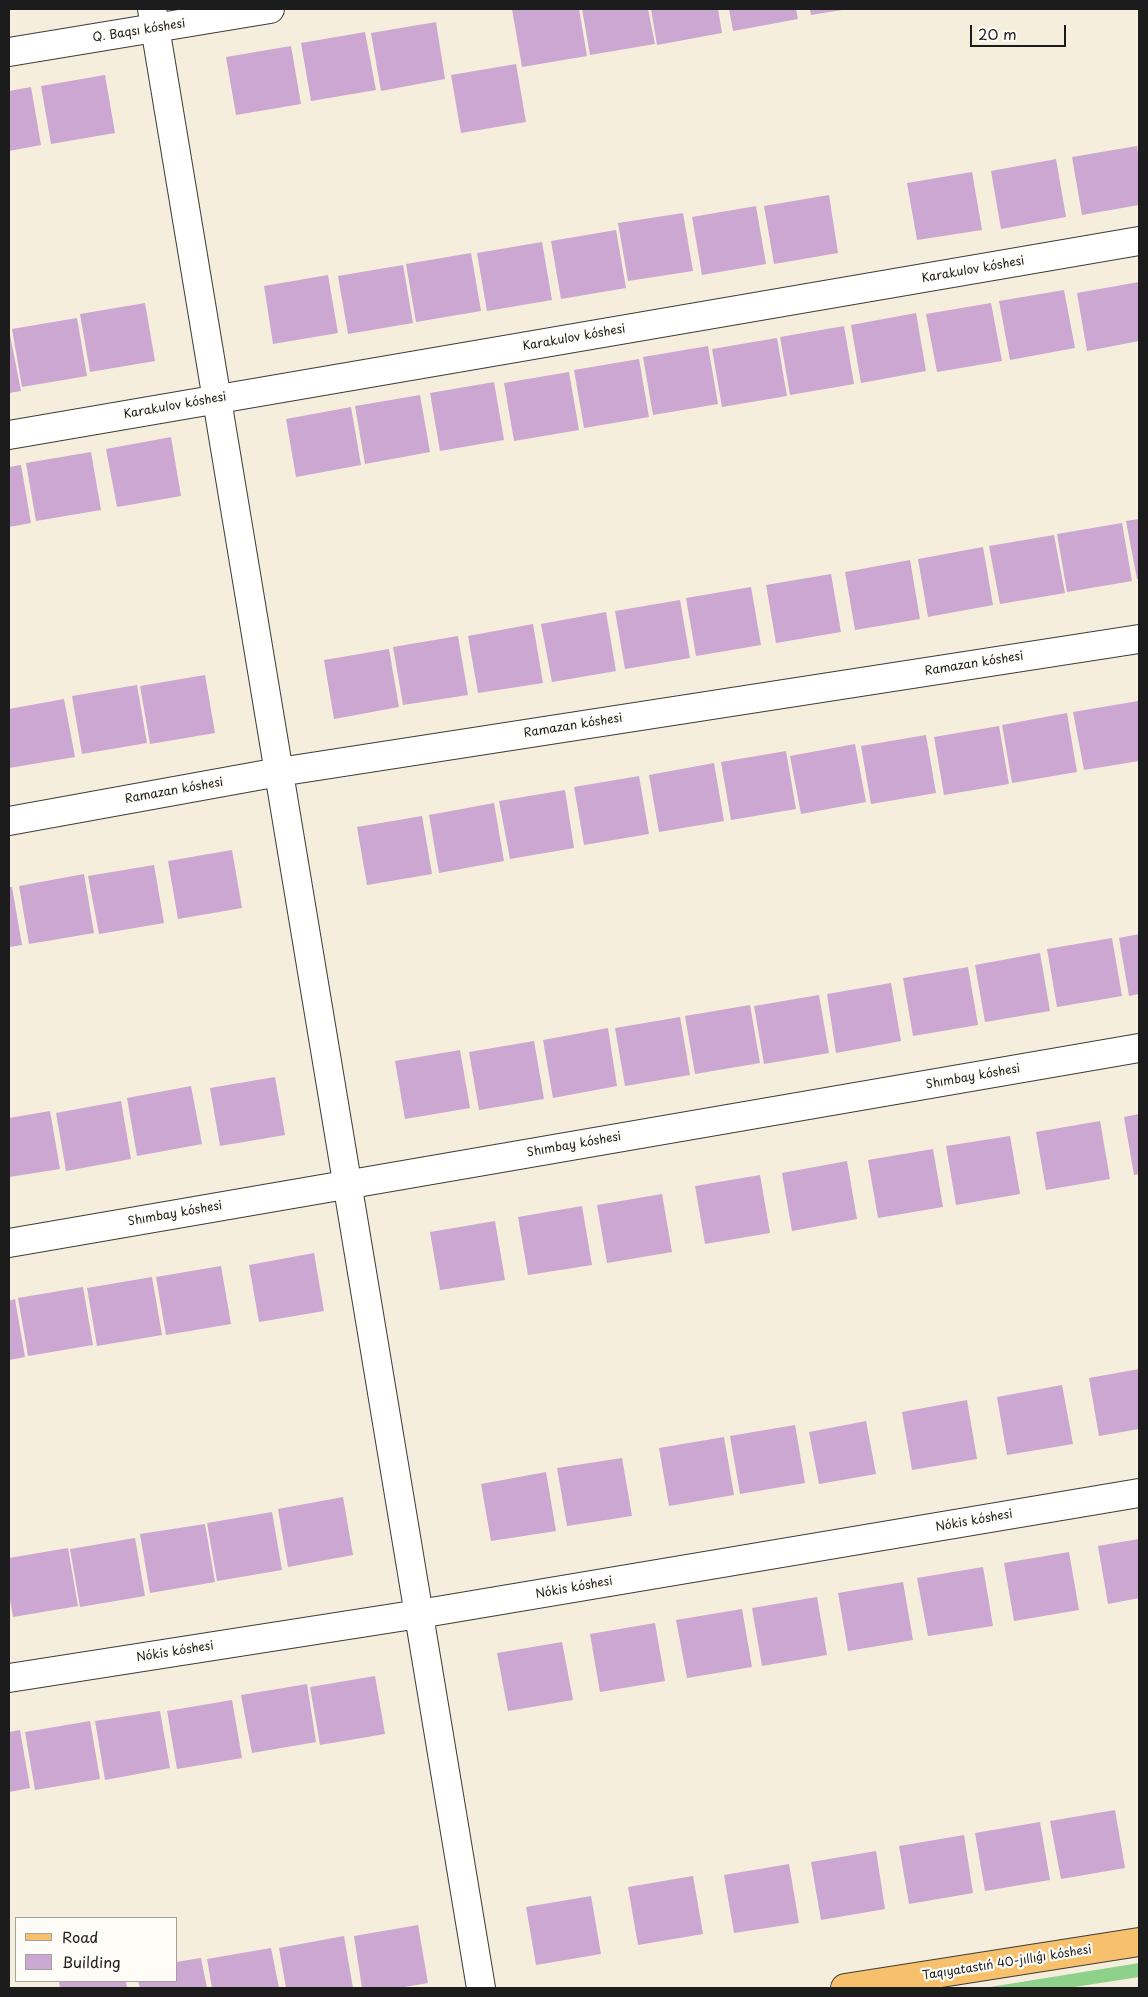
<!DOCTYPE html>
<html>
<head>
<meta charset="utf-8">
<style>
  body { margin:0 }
  #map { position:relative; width:1148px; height:1997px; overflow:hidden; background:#f5eedc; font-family:"Playpen Sans",sans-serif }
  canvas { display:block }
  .frame { position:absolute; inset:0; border:10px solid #1c1c1c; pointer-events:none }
  .legend { position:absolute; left:15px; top:1917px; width:162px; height:65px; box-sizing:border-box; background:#fdfcf7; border:1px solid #a3a29f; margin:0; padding:6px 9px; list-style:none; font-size:15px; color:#1c1c1c }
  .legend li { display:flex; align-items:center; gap:10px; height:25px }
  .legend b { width:25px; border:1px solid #a3a29f }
  .scale { position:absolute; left:970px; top:25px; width:96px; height:22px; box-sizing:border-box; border:2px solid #1c1c1c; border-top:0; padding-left:6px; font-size:15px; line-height:18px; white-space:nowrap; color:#1c1c1c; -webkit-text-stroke:4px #fdfcf7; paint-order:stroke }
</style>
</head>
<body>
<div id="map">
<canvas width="1148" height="1997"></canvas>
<div class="frame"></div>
<ul class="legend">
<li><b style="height:6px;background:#f7c06c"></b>Road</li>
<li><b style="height:14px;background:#cca7d1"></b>Building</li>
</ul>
<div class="scale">20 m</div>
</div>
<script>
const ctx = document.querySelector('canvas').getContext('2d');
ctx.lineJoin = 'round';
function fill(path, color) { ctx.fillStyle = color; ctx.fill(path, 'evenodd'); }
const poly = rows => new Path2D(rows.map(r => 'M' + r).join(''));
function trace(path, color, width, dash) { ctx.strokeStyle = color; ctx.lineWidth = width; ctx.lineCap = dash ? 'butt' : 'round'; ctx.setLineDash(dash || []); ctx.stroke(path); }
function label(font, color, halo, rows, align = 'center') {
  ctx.font = font + ' "Playpen Sans",sans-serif'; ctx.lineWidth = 4.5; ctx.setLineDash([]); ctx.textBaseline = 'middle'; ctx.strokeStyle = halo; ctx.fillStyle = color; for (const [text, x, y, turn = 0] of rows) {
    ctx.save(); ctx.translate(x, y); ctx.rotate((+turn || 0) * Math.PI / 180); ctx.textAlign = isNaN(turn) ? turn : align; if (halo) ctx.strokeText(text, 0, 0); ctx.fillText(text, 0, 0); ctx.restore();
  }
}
fill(poly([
  [1139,1963,1139,1977,1068,1988,984,1988]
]), '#8dd18a');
fill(poly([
  [512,9,579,9,587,56,522,67],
  [582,9,648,9,655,44,590,55],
  [651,9,718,9,722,33,657,45],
  [729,9,796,9,798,19,733,31],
  [810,9,842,9,842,10,811,15],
  [436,22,445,79,381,91,371,33],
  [365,32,376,90,311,101,301,43],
  [291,46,301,104,236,115,226,57],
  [516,64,526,122,461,133,451,75],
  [105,75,115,133,51,144,41,86],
  [31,87,41,145,9,151,9,91],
  [1137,146,1139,161,1139,205,1082,215,1072,157],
  [1056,159,1066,217,1001,229,991,171],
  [972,172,982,230,917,240,907,183],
  [829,195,838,253,774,264,764,206],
  [756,206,766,264,702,275,692,217],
  [683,213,693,271,628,281,618,223],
  [616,230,626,288,561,299,551,241],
  [542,242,552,300,487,311,477,253],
  [471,253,481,311,416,322,406,264],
  [403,265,413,323,348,334,338,276],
  [328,275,338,333,273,344,264,286],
  [1139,282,1139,341,1087,351,1077,293],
  [1064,290,1075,348,1010,360,999,301],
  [145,303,155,361,90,372,80,314],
  [991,303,1002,361,937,372,926,314],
  [916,313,926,371,861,383,851,325],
  [77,318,87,376,22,387,12,329],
  [844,326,854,384,790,395,780,337],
  [9,330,21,391,9,393],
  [777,338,787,396,722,407,712,349],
  [708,346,718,404,653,415,643,357],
  [639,359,649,417,584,428,574,370],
  [569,372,579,430,514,441,504,383],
  [494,382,504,440,440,451,430,393],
  [420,395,430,452,365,464,355,406],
  [351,407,361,465,296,477,286,419],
  [171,437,181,496,117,507,106,449],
  [91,452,101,510,36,521,26,463],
  [21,465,31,523,9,527,9,467],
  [1139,519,1139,579,1137,579,1126,521],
  [1122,523,1132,581,1067,592,1057,534],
  [1054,535,1065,593,1000,604,989,546],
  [983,547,993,605,928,617,918,559],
  [910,560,920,619,855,630,845,572],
  [831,574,841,632,776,643,766,585],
  [751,587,761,645,696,656,686,598],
  [680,600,690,658,625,669,615,611],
  [606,612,616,671,552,682,541,624],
  [533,624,543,683,478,693,468,636],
  [458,636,468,695,403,705,393,647],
  [389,649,399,707,334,719,324,660],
  [205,675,215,733,150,744,140,686],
  [137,685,147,743,82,754,72,696],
  [64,699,75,757,9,768,9,709],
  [1138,701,1139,761,1084,770,1073,712],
  [1067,713,1077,772,1012,783,1002,725],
  [999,726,1009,784,944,795,934,737],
  [926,735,936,793,871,804,861,746],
  [855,744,866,802,801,814,790,756],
  [786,751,796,809,731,820,721,762],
  [714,763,724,821,659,832,649,775],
  [639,776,649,834,584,845,574,787],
  [565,790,574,848,510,859,499,801],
  [494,803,504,861,439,873,429,815],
  [422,816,432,874,367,885,357,827],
  [232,850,242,908,178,919,168,861],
  [154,865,164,923,99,934,88,876],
  [84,874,94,933,29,944,19,886],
  [9,887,12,887,22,945,9,947],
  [1139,934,1139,994,1129,996,1119,938],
  [1112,938,1122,996,1057,1007,1047,949],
  [1040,953,1050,1011,985,1022,975,965],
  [968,967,978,1025,913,1036,903,978],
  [891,983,901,1041,836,1053,827,994],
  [819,995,829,1053,764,1064,754,1006],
  [750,1005,760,1063,695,1074,685,1016],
  [680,1017,690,1075,625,1086,615,1028],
  [608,1028,617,1086,553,1098,543,1040],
  [534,1041,544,1099,479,1110,469,1052],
  [460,1050,470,1108,405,1119,395,1061],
  [275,1077,285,1135,220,1146,210,1088],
  [191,1086,202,1144,137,1156,127,1098],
  [121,1101,131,1159,66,1171,56,1113],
  [50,1111,60,1169,9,1177,9,1118],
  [1139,1114,1139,1174,1134,1175,1124,1117],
  [1100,1121,1110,1179,1046,1190,1036,1132],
  [1010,1136,1020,1194,956,1205,946,1146],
  [933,1149,943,1207,878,1218,868,1160],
  [847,1161,857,1219,792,1231,782,1173],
  [760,1175,770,1233,705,1244,695,1186],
  [662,1194,672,1252,607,1263,597,1205],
  [582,1206,592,1265,528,1275,518,1217],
  [495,1221,505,1280,440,1290,430,1232],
  [314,1253,324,1311,259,1322,249,1265],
  [221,1266,231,1324,166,1335,156,1277],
  [152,1277,162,1335,97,1346,87,1288],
  [83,1287,93,1345,28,1356,18,1298],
  [15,1299,25,1357,9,1360,9,1301],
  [1139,1369,1139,1429,1099,1436,1089,1378],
  [1062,1385,1073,1444,1007,1455,997,1397],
  [967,1400,977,1459,912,1470,902,1412],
  [866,1421,876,1474,819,1484,809,1432],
  [795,1425,805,1483,740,1494,730,1436],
  [724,1437,734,1495,669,1506,659,1448],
  [622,1458,632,1516,567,1526,557,1468],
  [546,1472,556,1531,491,1541,481,1484],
  [343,1497,353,1555,288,1567,278,1509],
  [272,1512,282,1570,217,1581,207,1523],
  [205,1524,215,1582,150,1593,140,1534],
  [135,1538,145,1596,80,1607,70,1549],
  [1139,1539,1139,1598,1108,1604,1098,1546],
  [68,1548,78,1606,13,1617,9,1593,9,1558],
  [1069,1552,1079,1610,1014,1621,1004,1563],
  [983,1567,993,1626,928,1636,917,1578],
  [903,1582,913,1640,848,1651,838,1593],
  [817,1597,827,1655,762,1666,752,1608],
  [742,1609,752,1667,687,1678,676,1620],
  [655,1623,665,1681,600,1692,590,1634],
  [562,1642,573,1700,508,1711,497,1653],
  [375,1676,385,1734,320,1745,310,1687],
  [307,1684,316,1742,252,1753,241,1695],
  [232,1700,242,1758,177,1769,167,1711],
  [160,1711,170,1768,105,1780,95,1721],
  [90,1721,100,1779,35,1790,25,1732],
  [20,1730,30,1788,9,1792,9,1732],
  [1115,1810,1125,1868,1061,1879,1050,1821],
  [1040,1822,1050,1880,985,1891,975,1833],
  [964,1835,973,1893,909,1904,899,1846],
  [876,1851,885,1909,821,1920,811,1862],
  [789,1864,799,1923,734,1933,724,1875],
  [693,1876,703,1934,638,1945,628,1887],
  [591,1896,601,1954,536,1965,526,1907],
  [418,1925,428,1983,399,1988,362,1988,354,1936],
  [344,1936,353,1988,286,1988,279,1948],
  [271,1948,279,1988,212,1988,207,1959],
  [201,1958,207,1988,140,1988,138,1981,176,1981,176,1962],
  [64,1981,126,1981,127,1988,60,1988,59,1982]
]), '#cca7d1');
const minor = poly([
  [152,9,481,1988],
  [9,52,270,9],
  [9,435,1139,241],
  [9,821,279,772,1139,639],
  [9,1243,1139,1048],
  [9,1678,419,1614,1139,1493]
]);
const primary = poly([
  [845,1988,1139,1942]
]);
trace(minor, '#3d3c39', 30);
trace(primary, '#3d3c39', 30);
trace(minor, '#fff', 28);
trace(primary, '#f7c06c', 28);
label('12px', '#1c1c1c', '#fdfcf7', [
  ["Q. Baqsı kóshesi",139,31,-9],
  ["Karakulov kóshesi",973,270,-10],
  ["Karakulov kóshesi",574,338,-10],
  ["Karakulov kóshesi",175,406,-10],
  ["Ramazan kóshesi",974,664,-9],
  ["Ramazan kóshesi",573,726,-9],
  ["Ramazan kóshesi",174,791,-10],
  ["Shımbay kóshesi",973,1077,-10],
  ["Shımbay kóshesi",574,1145,-10],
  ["Shımbay kóshesi",175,1214,-10],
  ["Nókis kóshesi",974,1521,-10],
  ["Nókis kóshesi",574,1588,-10],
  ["Nókis kóshesi",175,1652,-9],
  ["Taqıyatastıń 40-jıllıǵı kóshesi",1007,1963,-9]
]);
</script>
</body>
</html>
